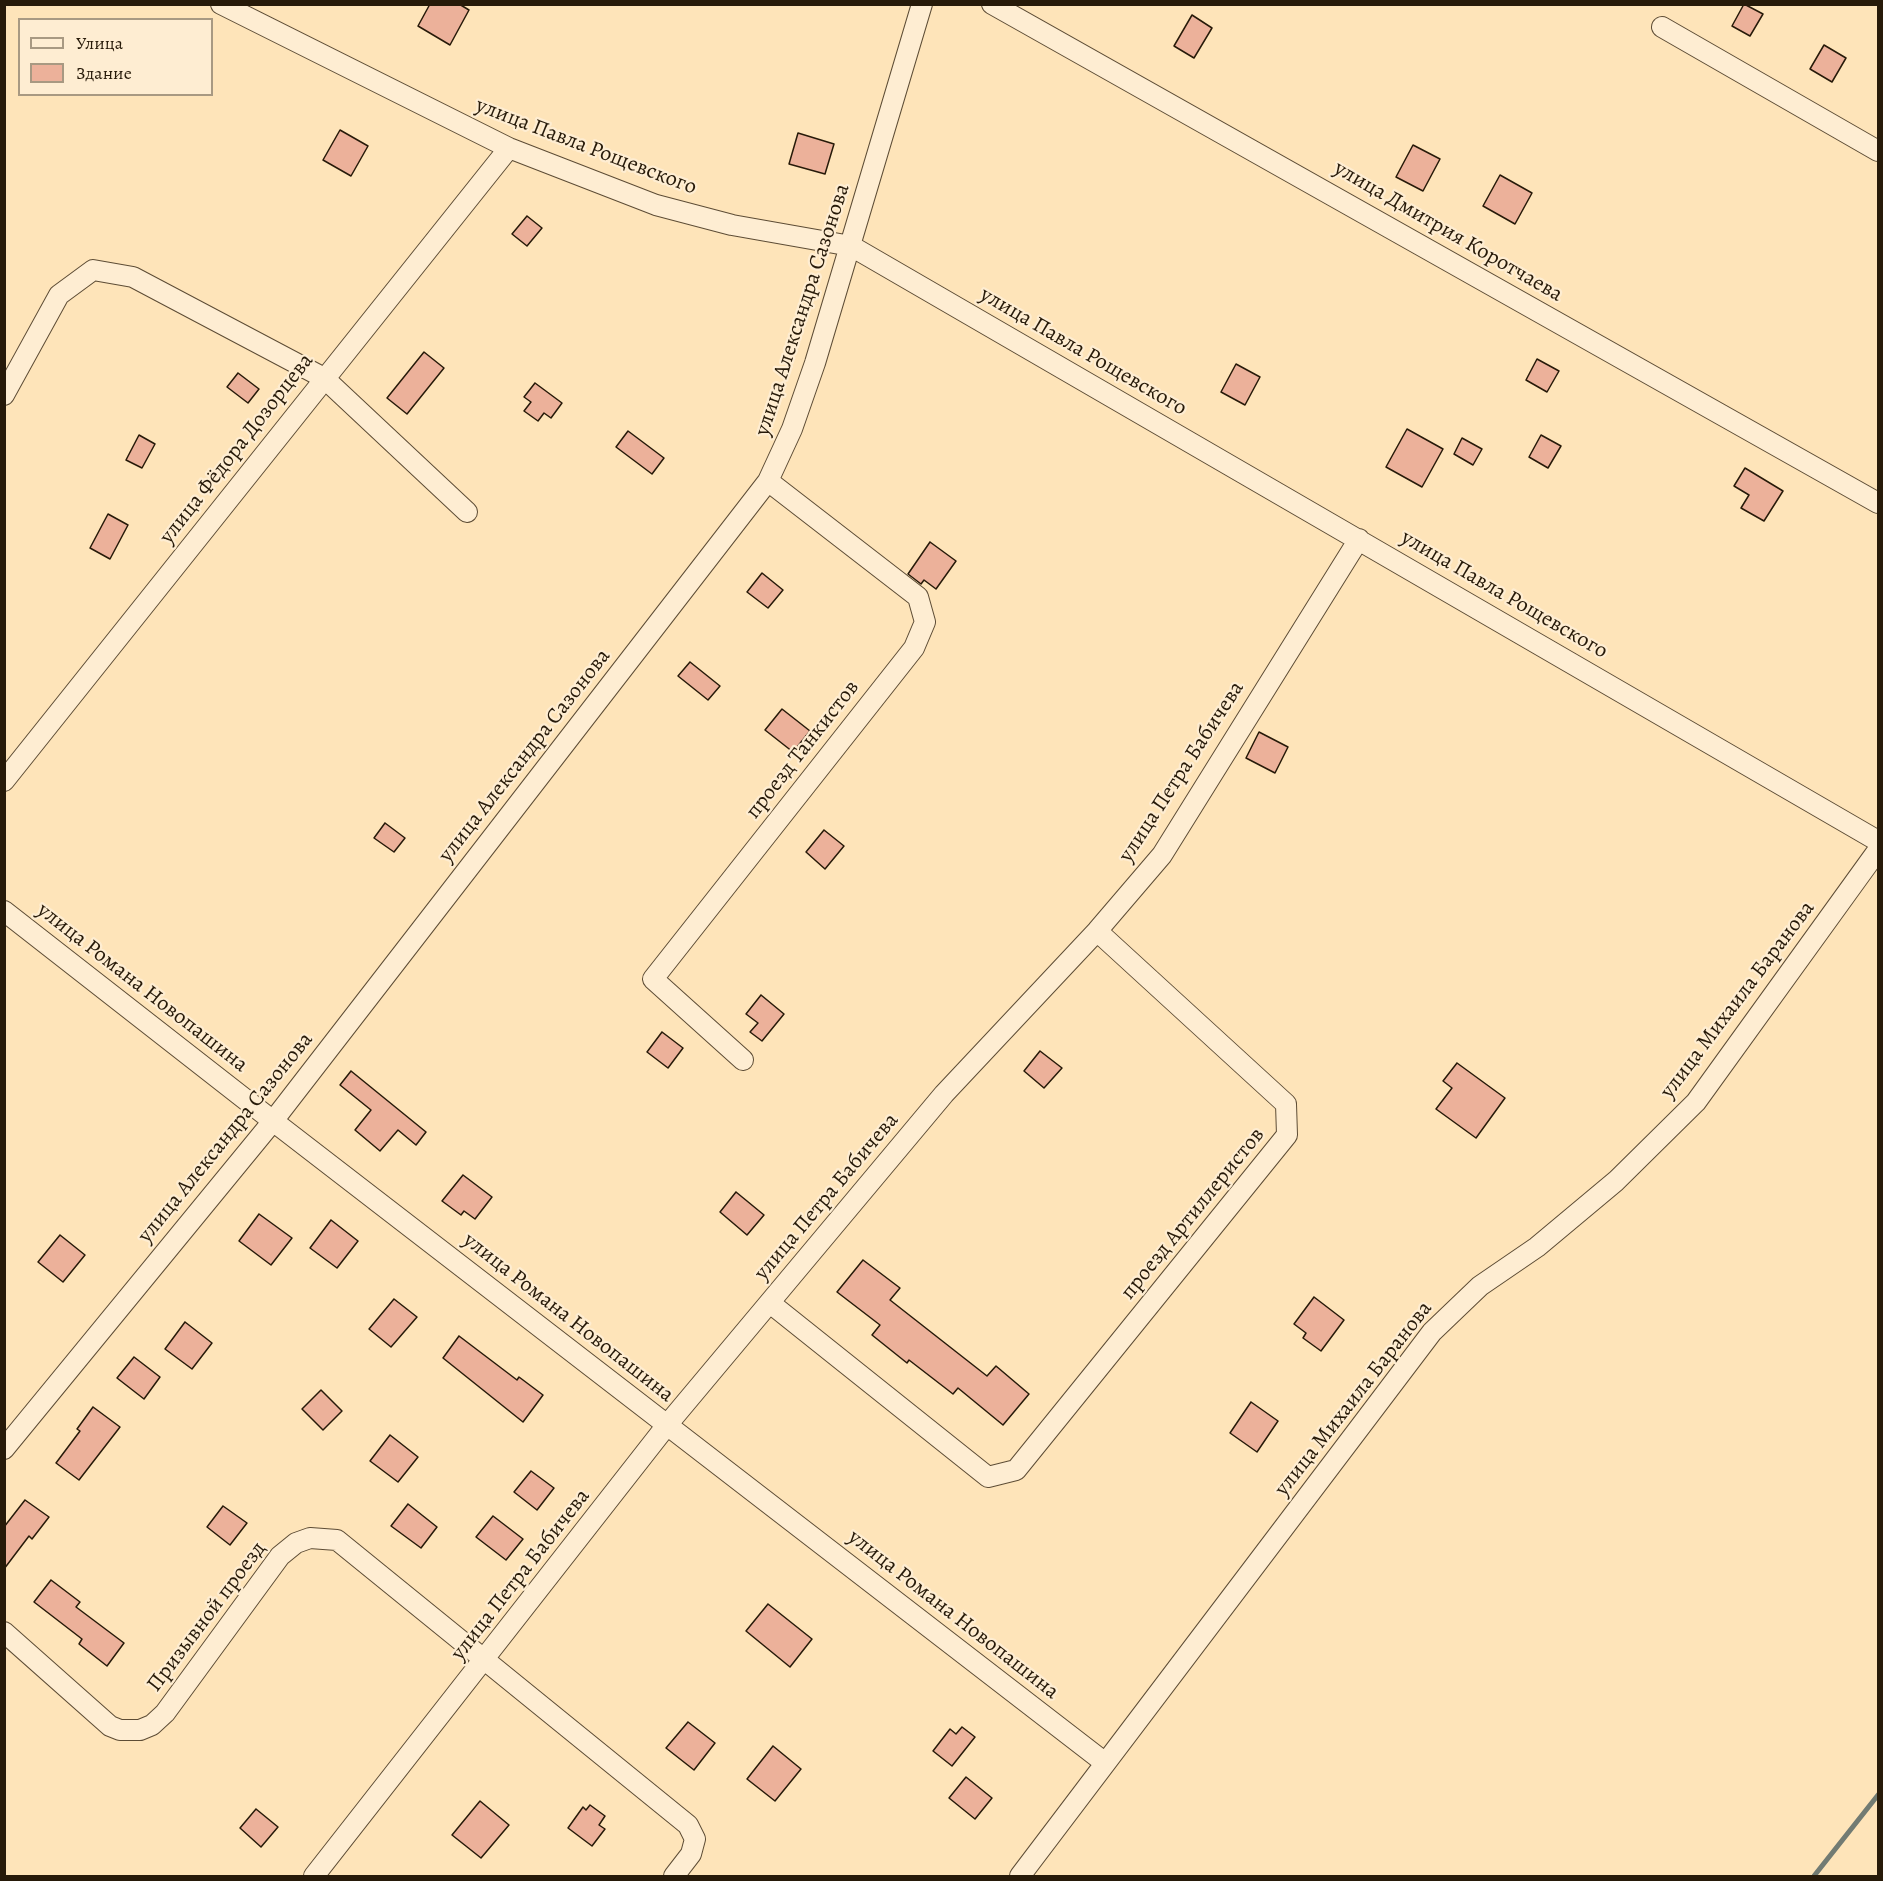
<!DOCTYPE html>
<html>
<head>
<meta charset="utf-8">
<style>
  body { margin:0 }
  #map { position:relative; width:1883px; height:1881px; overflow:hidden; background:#fee4b9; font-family:Alegreya,serif }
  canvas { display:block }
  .frame { position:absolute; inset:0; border:6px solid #271a09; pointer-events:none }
  .legend { position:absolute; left:18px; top:18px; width:195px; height:78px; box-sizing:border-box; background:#feedd2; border:2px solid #a89982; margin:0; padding:8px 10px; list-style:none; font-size:18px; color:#271a09 }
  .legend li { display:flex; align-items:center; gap:12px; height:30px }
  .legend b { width:30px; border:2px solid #a89982 }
</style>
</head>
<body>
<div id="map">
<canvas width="1883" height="1881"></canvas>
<div class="frame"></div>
<ul class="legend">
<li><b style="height:8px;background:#feedd2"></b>Улица</li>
<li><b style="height:16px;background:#ecb19a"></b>Здание</li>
</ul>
</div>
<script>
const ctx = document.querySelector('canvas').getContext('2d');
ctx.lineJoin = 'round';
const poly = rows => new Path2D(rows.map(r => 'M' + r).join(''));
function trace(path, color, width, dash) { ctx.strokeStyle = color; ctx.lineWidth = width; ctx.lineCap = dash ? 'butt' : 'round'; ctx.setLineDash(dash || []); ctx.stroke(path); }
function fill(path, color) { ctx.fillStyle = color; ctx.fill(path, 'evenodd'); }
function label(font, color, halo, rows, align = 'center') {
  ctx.font = font + ' Alegreya,serif'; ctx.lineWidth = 4.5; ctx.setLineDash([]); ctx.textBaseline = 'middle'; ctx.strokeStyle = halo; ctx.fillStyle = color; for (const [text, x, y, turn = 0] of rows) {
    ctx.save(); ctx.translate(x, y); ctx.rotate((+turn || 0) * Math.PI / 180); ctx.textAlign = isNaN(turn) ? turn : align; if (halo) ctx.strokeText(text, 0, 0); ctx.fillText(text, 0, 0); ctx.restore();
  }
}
trace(poly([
  [1814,1876,1878,1795]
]), '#727b73', 5);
const building = poly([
  [430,4,459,4,469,10,450,45,418,26,430,4],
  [1744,4,1763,14,1750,36,1732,26,1744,4],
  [1192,15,1212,28,1194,58,1174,46,1192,15],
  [1824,45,1846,58,1832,82,1810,69,1824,45],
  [340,130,368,146,351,176,323,160,340,130],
  [798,133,834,144,825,174,789,164,798,133],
  [1413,145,1440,159,1423,191,1396,177,1413,145],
  [1500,175,1532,193,1515,224,1483,206,1500,175],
  [527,216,542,228,527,246,512,234,527,216],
  [424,352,444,368,407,414,387,398,424,352],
  [1537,359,1559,371,1547,392,1526,380,1537,359],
  [1236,364,1260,377,1245,405,1221,392,1236,364],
  [238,373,259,389,248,403,227,387,238,373],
  [535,383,562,403,551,418,544,413,538,421,524,411,531,402,524,397,535,383],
  [1407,429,1443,449,1422,487,1386,467,1407,429],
  [628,431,664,458,652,474,616,447,628,431],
  [139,435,155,444,142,468,126,460,139,435],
  [1541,435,1561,446,1548,468,1529,457,1541,435],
  [1462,438,1482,449,1473,465,1454,454,1462,438],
  [1745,468,1783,491,1764,521,1741,508,1749,495,1734,486,1745,468],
  [108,514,128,525,110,559,90,548,108,514],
  [930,542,956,561,936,589,924,580,921,584,908,574,930,542],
  [762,573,783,590,768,608,747,592,762,573],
  [690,662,720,686,708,700,678,676,690,662],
  [782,709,810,731,793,752,765,730,782,709],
  [1259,732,1288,747,1275,773,1246,758,1259,732],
  [385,823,405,838,394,852,374,838,385,823],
  [824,830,844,846,825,869,806,852,824,830],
  [761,995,784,1014,762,1041,750,1032,758,1023,746,1014,761,995],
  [662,1032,683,1048,668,1068,647,1052,662,1032],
  [1040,1051,1062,1068,1044,1088,1024,1071,1040,1051],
  [1457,1063,1505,1098,1476,1138,1436,1109,1452,1088,1443,1081,1457,1063],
  [351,1071,426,1132,416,1145,398,1130,380,1151,355,1130,371,1110,340,1085,351,1071],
  [463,1175,492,1197,475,1219,464,1211,461,1215,442,1201,463,1175],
  [736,1192,764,1215,747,1235,720,1212,736,1192],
  [259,1214,292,1238,271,1265,239,1241,259,1214],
  [331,1220,358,1241,337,1268,310,1248,331,1220],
  [60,1235,85,1255,63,1282,38,1262,60,1235],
  [863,1260,900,1288,890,1300,987,1376,996,1366,1029,1394,1003,1425,958,1388,953,1394,909,1360,907,1363,872,1335,880,1325,837,1292,863,1260],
  [1314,1297,1344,1320,1321,1351,1303,1338,1306,1333,1294,1324,1314,1297],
  [394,1299,417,1317,391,1347,369,1329,394,1299],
  [185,1322,212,1343,192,1369,165,1349,185,1322],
  [459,1336,517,1380,519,1377,543,1395,523,1422,443,1358,459,1336],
  [134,1357,160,1377,144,1399,117,1378,134,1357],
  [321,1390,342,1411,323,1430,302,1409,321,1390],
  [1251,1402,1278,1421,1257,1452,1230,1433,1251,1402],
  [93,1407,120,1427,79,1480,56,1463,80,1431,77,1429,93,1407],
  [390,1435,418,1457,398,1482,370,1461,390,1435],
  [531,1471,554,1488,537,1510,514,1492,531,1471],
  [25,1500,49,1517,32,1539,29,1536,4,1569,4,1527,25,1500],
  [408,1504,437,1527,421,1548,391,1526,408,1504],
  [223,1506,247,1523,230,1545,207,1527,223,1506],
  [493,1516,523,1539,506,1560,476,1537,493,1516],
  [51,1580,80,1602,76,1607,124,1643,107,1666,79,1644,82,1639,34,1602,51,1580],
  [768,1604,812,1639,790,1667,746,1631,768,1604],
  [688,1722,715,1743,694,1770,666,1748,688,1722],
  [962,1727,975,1737,952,1766,933,1751,950,1729,956,1734,962,1727],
  [773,1746,801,1769,775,1801,747,1779,773,1746],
  [966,1777,992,1798,975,1819,949,1798,966,1777],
  [480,1801,509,1825,481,1858,452,1835,480,1801],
  [590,1805,605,1816,599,1825,605,1829,592,1846,568,1828,583,1807,586,1810,590,1805],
  [256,1809,278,1827,261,1847,240,1828,256,1809]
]);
fill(building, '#ecb19a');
trace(building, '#271a09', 1.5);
const street = poly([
  [221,4,509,148,656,205,732,225,851,246,1878,841],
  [992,4,1878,503],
  [1662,27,1878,151],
  [4,395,59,295,93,270,133,277,324,378,467,512],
  [4,781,509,148],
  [4,911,273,1121,1104,1762],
  [743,1060,653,979,914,648,925,622,918,597,768,481],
  [770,1303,988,1477,1016,1470,1287,1135,1286,1104,1097,931],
  [4,1449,273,1121,768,481,792,429,815,363,922,4],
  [4,1632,110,1726,120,1730,140,1730,152,1725,165,1713,280,1556,296,1543,310,1538,337,1540,688,1825,695,1839,691,1854,674,1876],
  [314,1876,667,1425,944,1094,1097,931,1162,855,1359,539],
  [1020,1876,1432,1332,1480,1286,1537,1247,1616,1181,1696,1102,1878,850]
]);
trace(street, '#5d4c35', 22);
trace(street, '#feedd2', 20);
label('22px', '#271a09', '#feedd2', [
  ["улица Павла Рощевского",586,147,21],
  ["улица Дмитрия Коротчаева",1448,232,30],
  ["улица Александра Сазонова",803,310,-72],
  ["улица Павла Рощевского",1083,352,30],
  ["улица Фёдора Дозорцева",237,449,-52],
  ["улица Павла Рощевского",1504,595,30],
  ["проезд Танкистов",803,750,-52],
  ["улица Александра Сазонова",525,756,-52],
  ["улица Петра Бабичева",1182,772,-57],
  ["улица Романа Новопашина",142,988,38],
  ["улица Михаила Баранова",1738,1000,-53],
  ["улица Александра Сазонова",226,1138,-51],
  ["улица Петра Бабичева",827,1197,-50],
  ["проезд Артиллеристов",1193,1214,-51],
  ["улица Романа Новопашина",568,1318,38],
  ["улица Михаила Баранова",1354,1399,-52],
  ["улица Петра Бабичева",521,1575,-52],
  ["улица Романа Новопашина",953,1615,38],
  ["Призывной проезд",207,1617,-53]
]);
</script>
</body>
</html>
